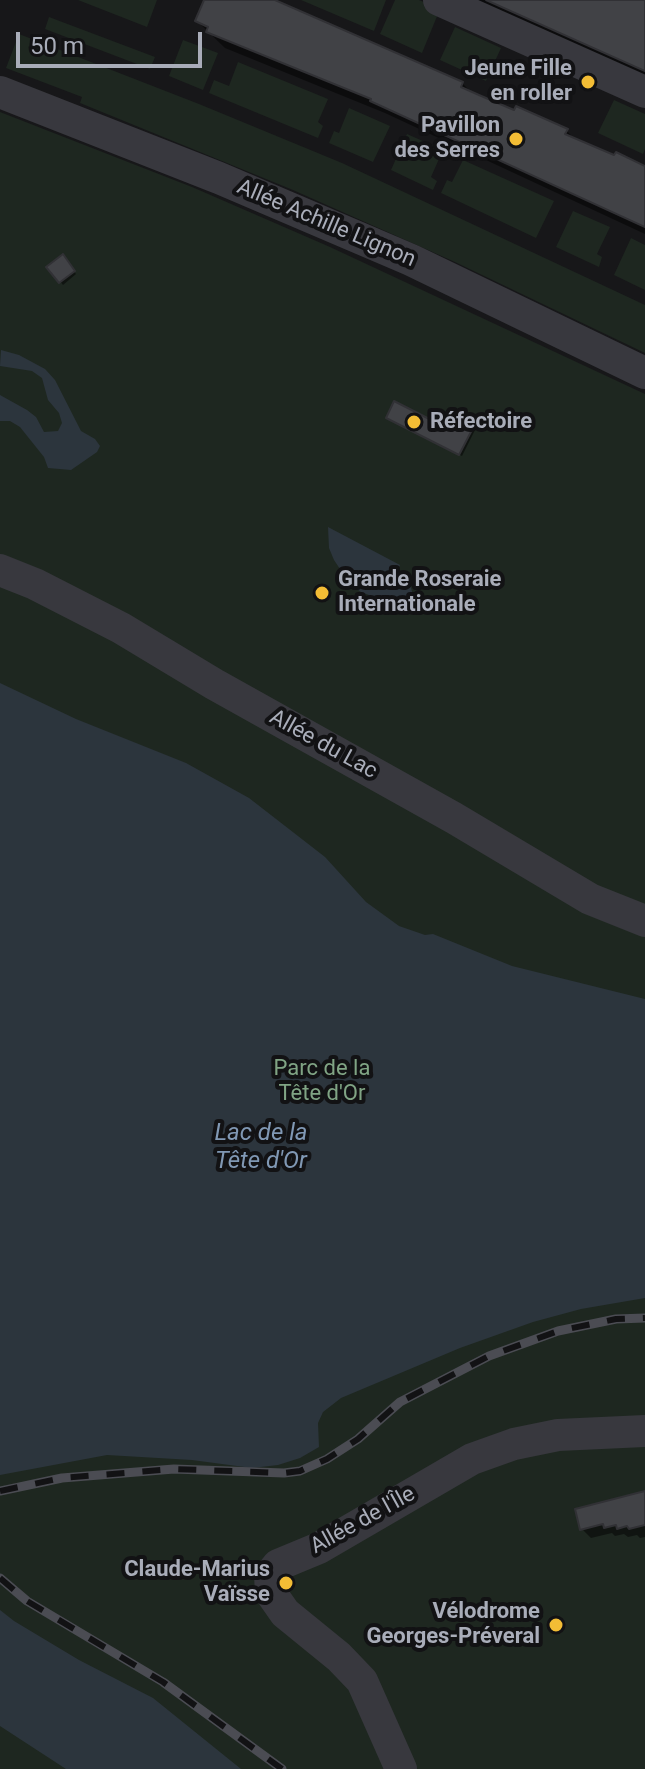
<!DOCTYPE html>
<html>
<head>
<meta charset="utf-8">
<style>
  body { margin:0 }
  #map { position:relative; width:645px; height:1769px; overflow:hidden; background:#171719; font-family:Roboto,sans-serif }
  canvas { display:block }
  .scale { position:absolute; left:16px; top:32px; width:186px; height:36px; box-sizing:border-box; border:4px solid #a9adb9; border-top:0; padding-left:10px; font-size:24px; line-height:28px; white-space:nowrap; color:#a9adb9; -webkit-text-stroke:6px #121214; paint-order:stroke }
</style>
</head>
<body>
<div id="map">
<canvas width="645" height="1769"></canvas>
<div class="scale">50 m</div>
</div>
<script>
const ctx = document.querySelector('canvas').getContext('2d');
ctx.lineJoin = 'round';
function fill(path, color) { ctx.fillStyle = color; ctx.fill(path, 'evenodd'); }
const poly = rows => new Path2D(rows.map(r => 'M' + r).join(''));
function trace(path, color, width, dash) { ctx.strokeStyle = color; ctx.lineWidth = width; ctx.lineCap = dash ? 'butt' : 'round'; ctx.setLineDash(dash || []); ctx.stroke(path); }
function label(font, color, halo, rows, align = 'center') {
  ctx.font = font + ' Roboto,sans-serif'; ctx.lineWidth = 8; ctx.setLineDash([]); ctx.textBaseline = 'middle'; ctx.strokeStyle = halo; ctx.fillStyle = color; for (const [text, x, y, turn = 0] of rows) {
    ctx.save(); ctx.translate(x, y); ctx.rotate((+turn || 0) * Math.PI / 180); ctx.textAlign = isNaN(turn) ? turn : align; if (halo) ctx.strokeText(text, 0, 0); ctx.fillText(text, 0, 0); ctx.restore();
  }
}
fill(poly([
  [78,0,157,0,147,27],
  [301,0,386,0,374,31],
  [395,0,419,0,440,9,422,53,380,34],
  [49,17,155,57,150,69,45,29],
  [455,27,501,48,486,81,440,60],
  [19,34,199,104,342,163,645,305,645,353,455,262,293,190,80,103,82,97,6,68],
  [183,40,218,53,203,90,169,76],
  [238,62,328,99,318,122,323,126,318,138,209,93,214,80,229,86],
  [614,100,645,114,645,149,643,154,598,133],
  [349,108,390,126,373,162,329,143,334,131,339,133],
  [0,112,192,187,330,247,645,394,645,1769,0,1769],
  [407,134,443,150,431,177,437,181,433,190,391,170],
  [463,160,554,201,536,238,441,193,447,180,452,182],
  [573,211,610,227,597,254,602,257,599,267,556,247],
  [631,238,645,245,645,290,614,275]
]), '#1e2720');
fill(poly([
  [1,350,19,355,45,369,55,380,81,431,95,439,100,446,97,452,71,470,48,468,44,457,20,427,10,421,0,421,0,395,27,410,36,417,44,432,58,431,62,423,59,413,48,400,42,378,32,371,0,366],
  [328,527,400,565,397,571,408,577,414,599,382,600,361,592,350,584,334,560,329,548],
  [0,683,76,719,186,763,249,798,325,857,366,902,399,926,425,935,433,934,512,966,645,999,645,1298,581,1309,533,1322,460,1348,341,1398,323,1412,318,1423,319,1447,300,1458,278,1465,252,1468,192,1460,107,1455,0,1475],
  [0,1610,14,1621,79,1660,153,1698,241,1769,66,1769,0,1726]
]), '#2c353d');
fill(poly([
  [206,0,267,0,462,83,473,94,567,131,577,142,645,169,645,234,385,113,225,48,197,21],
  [477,0,645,0,645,79],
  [62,257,76,274,63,285,49,267],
  [388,418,450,432,473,427,475,430,462,456],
  [645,1493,645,1537,640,1538,637,1535,628,1537,624,1534,615,1536,612,1533,591,1538,582,1529]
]), '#0007');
const building = poly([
  [204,0,275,0,463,82,461,87,479,95,514,110,516,106,568,129,565,134,614,155,616,152,645,166,645,227,370,101,371,99,206,32,208,27,195,21,204,0],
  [486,0,645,0,645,71,486,0],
  [63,254,75,271,59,283,46,267,63,254],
  [394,401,449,429,456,416,474,426,459,455,386,418,394,401],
  [645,1491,645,1525,629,1529,627,1526,617,1529,616,1525,604,1528,603,1524,580,1530,575,1509,645,1491]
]);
fill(building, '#414246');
trace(building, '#313135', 2);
trace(poly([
  [439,0,645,92],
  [0,92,219,178,411,260,645,373],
  [0,570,35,584,121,628,214,684,454,818,590,899,645,921],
  [401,1769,362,1681,339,1657,285,1613,271,1593,270,1575,278,1565,319,1548,472,1459,514,1444,558,1435,645,1431]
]), '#38383e', 32);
const rail = poly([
  [0,1491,62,1478,174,1469,284,1473,300,1471,327,1459,358,1439,400,1402,489,1356,558,1331,616,1319,645,1318],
  [0,1578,27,1601,163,1682,282,1769]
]);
trace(rail, '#4b4c53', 9);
trace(rail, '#121214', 6, [18]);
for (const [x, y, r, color] of [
  [588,82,8,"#f3bd35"],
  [516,139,8,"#f3bd35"],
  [414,422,8,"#f3bd35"],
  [322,593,8,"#f3bd35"],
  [286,1583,8,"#f3bd35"],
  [556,1625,8,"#f3bd35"]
]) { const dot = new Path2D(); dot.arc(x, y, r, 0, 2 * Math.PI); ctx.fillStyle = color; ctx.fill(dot); trace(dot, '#121214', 3); }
label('bold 22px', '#a9adb9', '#121214', [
  ["Jeune Fille",572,69],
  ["en roller",572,94],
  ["Pavillon",500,126],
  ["des Serres",500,151],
  ["Réfectoire",430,422,"left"],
  ["Grande Roseraie",338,580,"left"],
  ["Internationale",338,605,"left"],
  ["Claude-Marius",270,1570],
  ["Vaïsse",270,1595],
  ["Vélodrome",540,1612],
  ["Georges-Préveral",540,1637]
], 'right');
label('22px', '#a9adb9', '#121214', [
  ["Allée Achille Lignon",326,224,23],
  ["Allée du Lac",323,745,29],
  ["Allée de l'Île",363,1521,-29]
]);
label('22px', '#80a484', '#121214', [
  ["Parc de la",322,1069],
  ["Tête d'Or",322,1094]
]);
label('italic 24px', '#8098b4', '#121214', [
  ["Lac de la",261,1134],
  ["Tête d'Or",261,1162]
]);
</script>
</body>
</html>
